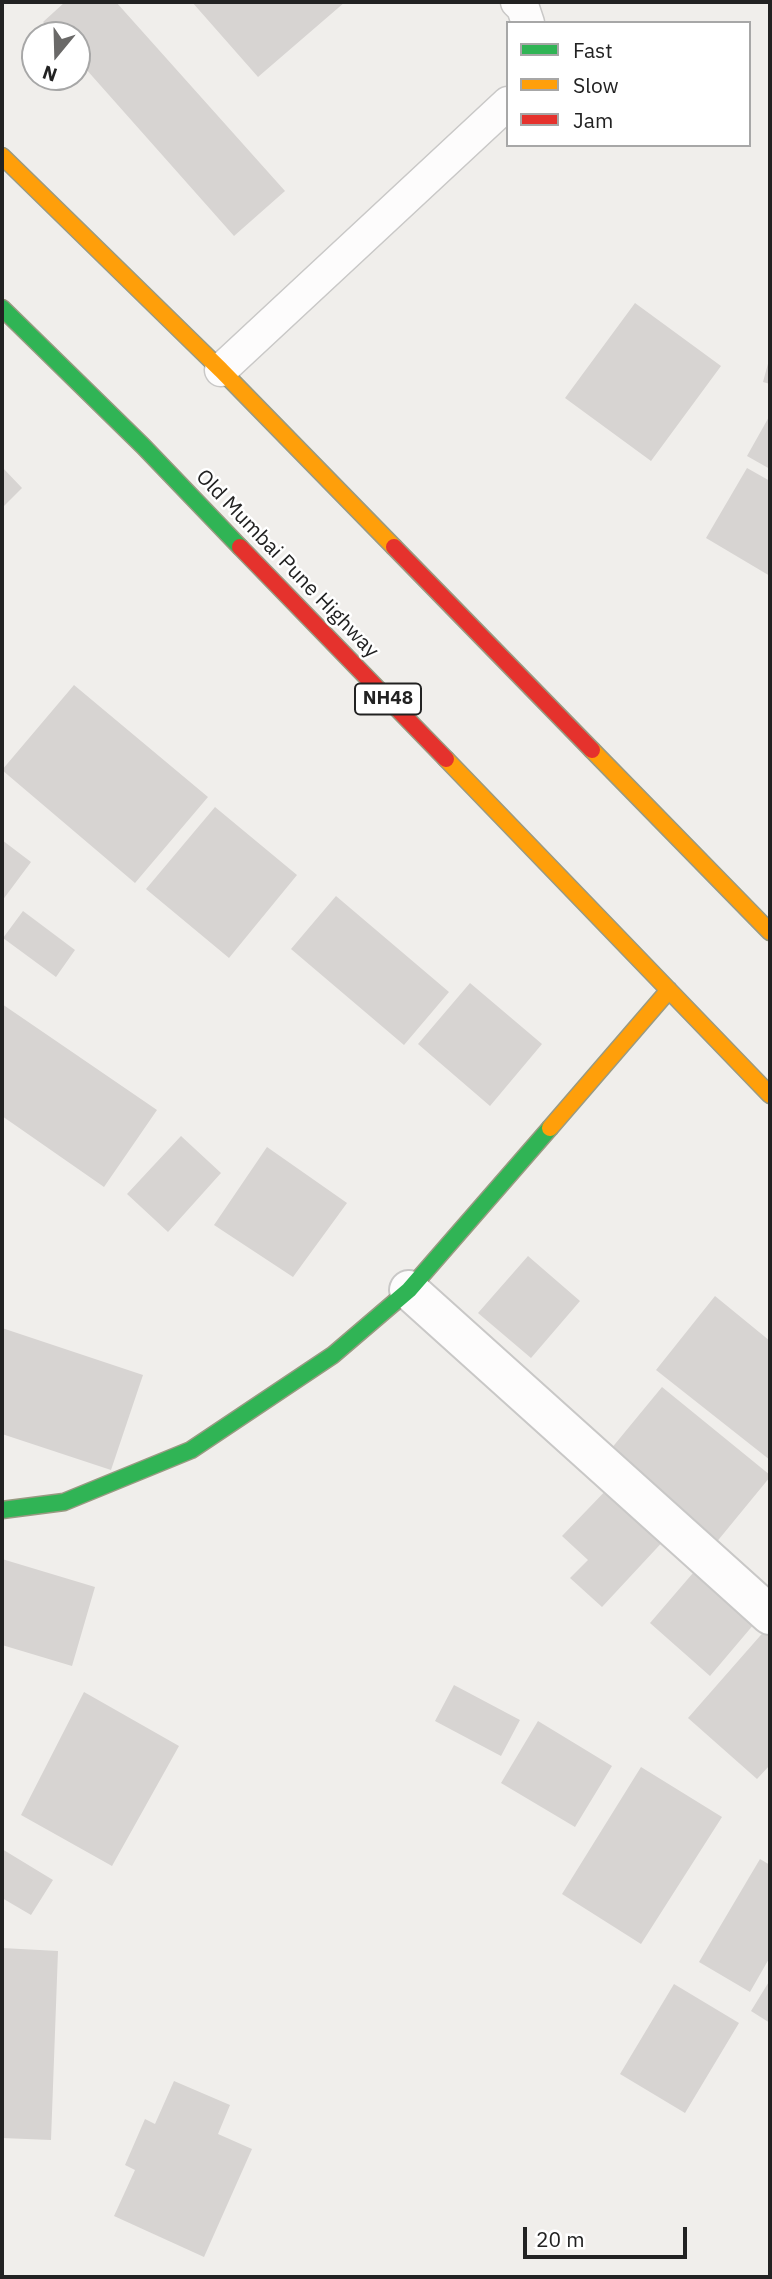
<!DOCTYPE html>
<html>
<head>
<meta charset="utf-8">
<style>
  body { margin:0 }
  #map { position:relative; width:772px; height:2279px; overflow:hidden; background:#f0eeeb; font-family:"IBM Plex Sans",sans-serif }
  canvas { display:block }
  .frame { position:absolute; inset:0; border:4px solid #222; pointer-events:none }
  .legend { position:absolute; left:506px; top:21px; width:245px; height:126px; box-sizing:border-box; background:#fff; border:2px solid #a7a7a7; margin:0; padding:9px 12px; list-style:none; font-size:21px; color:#222 }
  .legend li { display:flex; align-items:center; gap:14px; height:35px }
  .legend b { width:35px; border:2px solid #a7a7a7 }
  .north { position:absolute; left:21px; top:21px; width:70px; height:70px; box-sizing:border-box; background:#fff; border:2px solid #a7a7a7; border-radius:50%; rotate:199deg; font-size:19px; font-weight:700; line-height:28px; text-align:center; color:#222 }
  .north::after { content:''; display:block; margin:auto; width:24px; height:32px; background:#6a6968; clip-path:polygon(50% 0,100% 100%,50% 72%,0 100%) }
  .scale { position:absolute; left:523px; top:2227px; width:164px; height:32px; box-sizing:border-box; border:4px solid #222; border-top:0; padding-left:9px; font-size:21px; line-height:24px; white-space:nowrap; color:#222; -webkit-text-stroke:5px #fff; paint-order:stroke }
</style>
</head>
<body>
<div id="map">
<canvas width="772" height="2279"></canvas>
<div class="frame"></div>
<ul class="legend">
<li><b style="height:9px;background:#30b455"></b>Fast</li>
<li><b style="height:9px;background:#ff9f0a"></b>Slow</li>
<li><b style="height:9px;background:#e5322d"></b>Jam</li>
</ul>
<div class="north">N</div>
<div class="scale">20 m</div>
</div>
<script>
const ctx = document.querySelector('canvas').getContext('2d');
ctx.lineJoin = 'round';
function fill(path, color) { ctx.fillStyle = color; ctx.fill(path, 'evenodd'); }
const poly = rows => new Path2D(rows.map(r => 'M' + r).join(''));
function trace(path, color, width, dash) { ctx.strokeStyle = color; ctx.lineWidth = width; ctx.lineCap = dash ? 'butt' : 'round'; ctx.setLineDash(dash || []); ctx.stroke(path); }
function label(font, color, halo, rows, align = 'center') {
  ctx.font = font + ' "IBM Plex Sans",sans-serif'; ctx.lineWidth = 5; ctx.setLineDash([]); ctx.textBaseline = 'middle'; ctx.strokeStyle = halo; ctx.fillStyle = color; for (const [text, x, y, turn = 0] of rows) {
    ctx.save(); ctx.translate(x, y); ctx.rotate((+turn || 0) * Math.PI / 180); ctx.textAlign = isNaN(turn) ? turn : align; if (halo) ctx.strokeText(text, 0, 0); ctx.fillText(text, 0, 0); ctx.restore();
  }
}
fill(poly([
  [65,2,116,2,285,191,234,236,77,59,77,35,55,35,43,22],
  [192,2,345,2,258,77],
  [635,303,721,366,651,461,565,398],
  [769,360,770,361,770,384,763,382],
  [770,415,770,469,747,456],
  [2,467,22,488,2,508],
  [747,468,770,481,770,576,706,538],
  [74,685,208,797,135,883,2,770],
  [215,807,297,875,229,958,146,889],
  [2,840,31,862,2,901],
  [336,896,449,992,404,1045,291,949],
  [23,911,75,950,56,977,3,938],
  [470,983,542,1044,490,1106,418,1044],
  [2,1004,157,1110,104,1187,2,1116],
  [181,1136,221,1173,168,1232,127,1194],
  [267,1147,347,1203,293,1277,214,1225],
  [528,1256,580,1301,531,1358,478,1313],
  [715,1296,770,1341,770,1460,656,1370],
  [2,1328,143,1375,111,1470,2,1434],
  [662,1387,770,1475,770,1477,715,1544,606,1455],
  [612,1484,668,1536,602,1607,570,1578,588,1560,562,1536],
  [2,1559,95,1587,72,1666,2,1645],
  [699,1566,760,1617,710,1676,650,1623],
  [767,1628,770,1631,770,1765,757,1779,688,1718],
  [454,1685,520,1720,501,1756,435,1721],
  [84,1692,179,1746,112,1866,21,1815],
  [538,1721,612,1766,575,1827,501,1783],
  [641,1767,722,1817,641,1944,562,1894],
  [2,1849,53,1880,31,1915,2,1898],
  [760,1859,770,1865,770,1957,750,1992,699,1962],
  [2,1948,58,1951,51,2140,2,2138],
  [770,1980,770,2023,751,2011],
  [674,1984,739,2023,685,2113,620,2074],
  [174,2081,230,2105,218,2134,252,2149,204,2257,114,2216,135,2170,125,2165,145,2119,155,2124]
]), '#d7d4d2');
const lane = poly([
  [517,2,523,8,528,23],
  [221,370,508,103]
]);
const street = poly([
  [409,1290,770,1615]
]);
const fast = poly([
  [2,308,143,446,240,547],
  [2,1510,64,1502,191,1450,333,1355,409,1290,550,1128]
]);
const slow = poly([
  [2,156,221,370,394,547],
  [592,750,770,932],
  [446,759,770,1095],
  [550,1128,669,990]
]);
const jam = poly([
  [240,547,446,759],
  [394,547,592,750]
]);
trace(lane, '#c9c8c7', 35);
trace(street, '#c9c8c7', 42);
trace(fast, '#999a82', 19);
trace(slow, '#999a82', 19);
trace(jam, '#999a82', 19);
trace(lane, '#fdfcfc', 32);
trace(street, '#fdfcfc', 38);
trace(fast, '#30b455', 16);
trace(slow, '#ff9f0a', 16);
trace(jam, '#e5322d', 16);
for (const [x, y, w] of [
  [388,699,66]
]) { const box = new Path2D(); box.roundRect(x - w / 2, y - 15.5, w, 31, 5); ctx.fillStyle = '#fff'; ctx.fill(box); trace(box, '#222', 2); }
label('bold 19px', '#222', null, [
  ["NH48",388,699]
]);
label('21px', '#222', '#fff', [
  ["Old Mumbai Pune Highway",287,564,46]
]);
</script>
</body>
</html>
